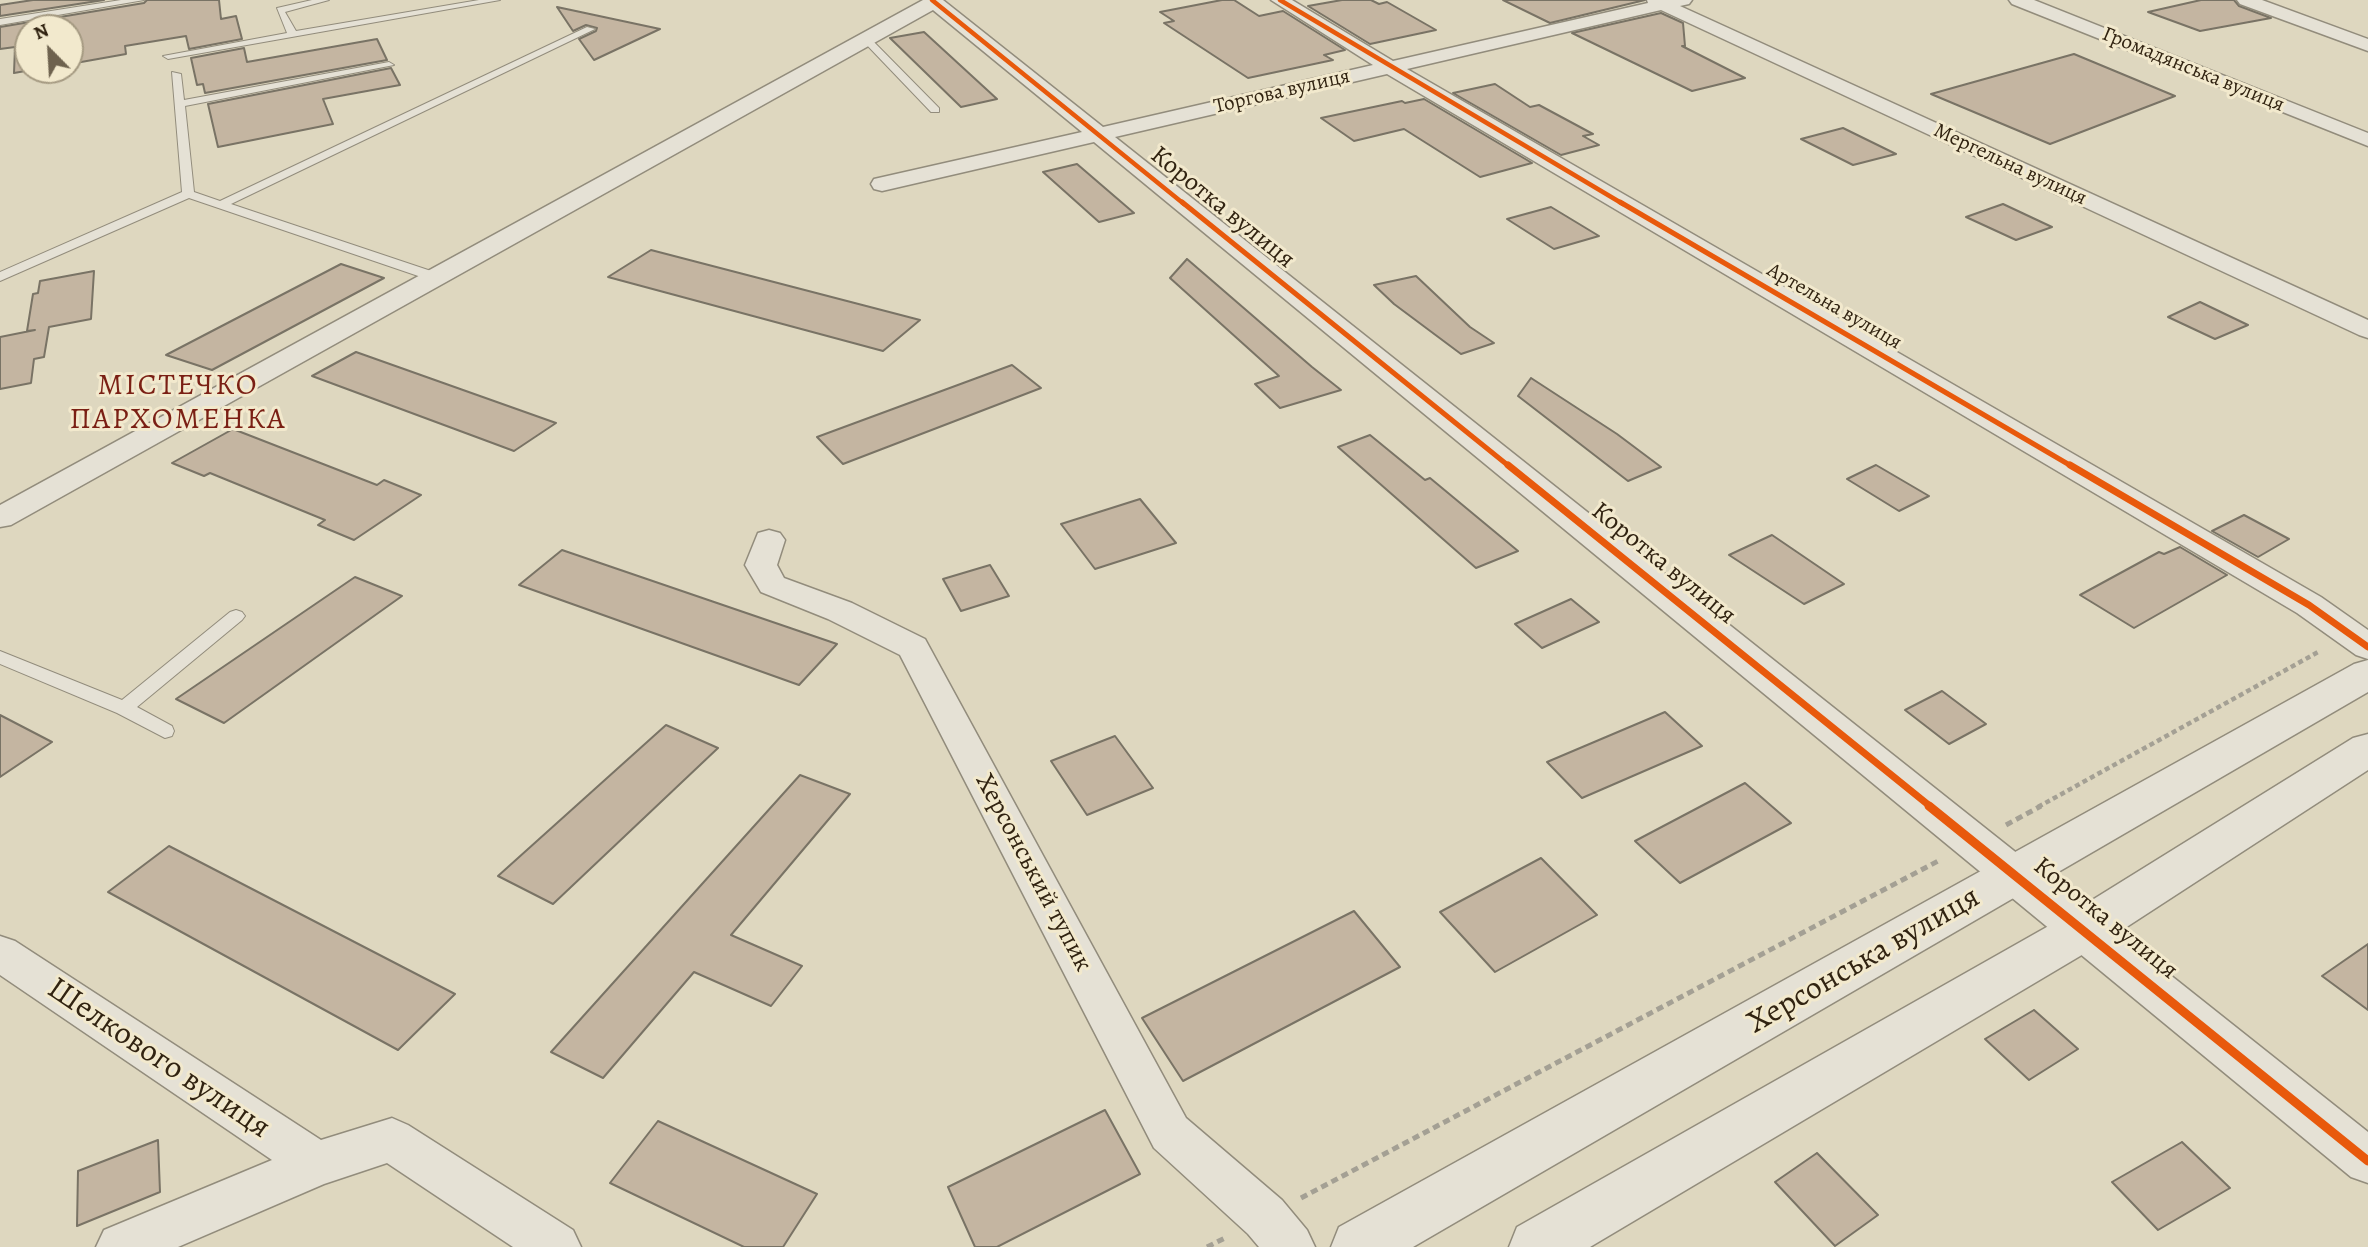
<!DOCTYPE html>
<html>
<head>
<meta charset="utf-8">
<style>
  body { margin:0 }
  #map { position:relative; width:2368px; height:1247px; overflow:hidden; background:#ded7bf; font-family:Alegreya,serif }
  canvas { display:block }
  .north { position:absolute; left:14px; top:14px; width:70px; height:70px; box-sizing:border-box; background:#f2e9cd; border:2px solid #a59a82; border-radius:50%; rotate:336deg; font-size:19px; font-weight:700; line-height:28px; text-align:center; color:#312311 }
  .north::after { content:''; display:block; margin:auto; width:24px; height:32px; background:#6e624e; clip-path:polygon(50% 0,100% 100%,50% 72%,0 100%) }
</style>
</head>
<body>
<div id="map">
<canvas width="2368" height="1247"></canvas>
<div class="north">N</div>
</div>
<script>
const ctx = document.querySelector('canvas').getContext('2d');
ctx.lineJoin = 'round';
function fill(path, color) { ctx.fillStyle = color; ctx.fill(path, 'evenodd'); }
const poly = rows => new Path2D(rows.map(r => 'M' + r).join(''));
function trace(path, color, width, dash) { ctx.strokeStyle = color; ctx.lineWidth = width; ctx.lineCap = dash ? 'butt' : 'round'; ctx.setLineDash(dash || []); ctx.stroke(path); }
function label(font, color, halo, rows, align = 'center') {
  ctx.font = font + ' Alegreya,serif'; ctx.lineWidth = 6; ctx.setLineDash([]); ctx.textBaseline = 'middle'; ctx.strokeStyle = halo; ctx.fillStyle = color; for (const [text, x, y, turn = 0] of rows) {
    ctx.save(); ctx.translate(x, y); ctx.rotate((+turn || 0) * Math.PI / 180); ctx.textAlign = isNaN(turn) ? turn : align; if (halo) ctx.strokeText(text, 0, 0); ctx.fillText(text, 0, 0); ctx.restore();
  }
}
const building = poly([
  [33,0,104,0,0,16,0,5,33,0],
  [147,0,219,0,221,19,236,16,242,39,189,49,186,36,125,46,126,54,70,64,70,28,28,28,28,70,31,70,14,73,15,47,0,49,0,27,144,3,147,0],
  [1222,0,1234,0,1259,16,1283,11,1345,50,1324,55,1333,60,1248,78,1164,23,1174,21,1160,12,1222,0],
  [1342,0,1371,0,1379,4,1387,2,1436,30,1370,44,1308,6,1342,0],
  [1503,0,1645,0,1550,23,1503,0],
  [2201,0,2234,0,2239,6,2271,18,2200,31,2148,12,2201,0],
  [557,7,660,29,594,60,579,39,596,31,597,28,586,25,573,31,557,7],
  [1661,13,1683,23,1685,46,1682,46,1745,78,1692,91,1572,33,1661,13],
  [924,32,997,99,961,107,890,38,924,32],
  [377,39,387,60,205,93,203,84,197,85,191,58,244,48,247,62,377,39],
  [2074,54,2175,96,2050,144,1931,94,2074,54],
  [391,68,400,85,323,99,333,124,218,147,208,104,391,68],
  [1495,84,1530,107,1539,105,1593,134,1583,136,1599,145,1561,155,1453,93,1495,84],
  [1424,99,1532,163,1480,177,1404,129,1354,141,1321,118,1402,101,1405,103,1424,99],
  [1843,128,1896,154,1853,165,1801,139,1843,128],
  [1077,164,1134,213,1099,222,1043,172,1077,164],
  [2003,204,2052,227,2016,240,1966,217,2003,204],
  [1551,207,1599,236,1554,249,1507,219,1551,207],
  [651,250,920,320,883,351,608,277,651,250],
  [1187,259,1312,367,1341,390,1280,408,1255,384,1279,376,1170,278,1187,259],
  [341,264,384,278,212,370,166,355,341,264],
  [94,271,91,319,49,327,44,357,34,359,31,383,0,389,0,337,35,330,27,331,33,294,38,293,40,281,94,271],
  [1416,276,1470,327,1494,343,1461,354,1394,304,1374,285,1416,276],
  [2200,302,2248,325,2215,339,2168,317,2200,302],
  [356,352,556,423,514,451,312,376,356,352],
  [1012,365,1041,388,843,464,817,437,1012,365],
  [1531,378,1617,434,1661,467,1628,481,1518,396,1531,378],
  [233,429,377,485,384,480,421,495,354,540,318,525,325,520,210,473,204,476,172,463,233,429],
  [1370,435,1425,480,1430,478,1518,551,1476,568,1338,447,1370,435],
  [1876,465,1929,496,1899,511,1847,479,1876,465],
  [1140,499,1176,543,1095,569,1061,524,1140,499],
  [2244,515,2289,539,2258,557,2212,531,2244,515],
  [1772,535,1844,584,1804,604,1729,555,1772,535],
  [2180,547,2227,575,2134,628,2080,595,2159,552,2164,554,2180,547],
  [562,550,837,644,799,685,519,585,562,550],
  [990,565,1009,596,961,611,943,579,990,565],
  [355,577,402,596,224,723,176,699,355,577],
  [1571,599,1599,622,1542,648,1515,624,1571,599],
  [1942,691,1986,724,1949,744,1905,710,1942,691],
  [1665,712,1702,746,1582,798,1547,762,1665,712],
  [0,715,52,742,0,777,0,715],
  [666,725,718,748,553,904,498,876,666,725],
  [1115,736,1153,788,1087,815,1051,761,1115,736],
  [800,775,850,794,731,935,802,966,771,1006,694,972,603,1078,551,1052,800,775],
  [1745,783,1791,823,1680,883,1635,841,1745,783],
  [169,846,455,994,398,1050,108,892,169,846],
  [1541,858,1597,915,1495,972,1440,912,1541,858],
  [1354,911,1400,967,1183,1081,1142,1018,1354,911],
  [2368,944,2368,1010,2322,976,2368,944],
  [2034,1010,2078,1049,2029,1080,1985,1039,2034,1010],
  [1105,1110,1140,1174,997,1247,975,1247,948,1187,1105,1110],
  [658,1121,817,1194,783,1247,744,1247,610,1183,658,1121],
  [158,1140,160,1192,77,1226,78,1171,158,1140],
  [2182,1142,2230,1188,2158,1230,2112,1182,2182,1142],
  [1817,1153,1878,1215,1835,1246,1775,1182,1817,1153]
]);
fill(building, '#c4b5a1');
trace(building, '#797365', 2);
const service = poly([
  [121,0,144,0,0,25,0,19,121,0],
  [312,0,329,0,285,12,296,31,479,0,500,0,168,59,163,56,287,33,277,8,312,0],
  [587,27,595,29,231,204,440,274,440,280,430,280,189,198,0,281,0,272,182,192,172,72,181,74,184,100,389,62,394,65,185,106,194,192,220,201,587,27],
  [863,37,869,37,939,108,939,112,931,112,863,41,863,37],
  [236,610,242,612,245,616,242,620,137,707,172,726,174,731,172,736,165,738,117,713,0,664,0,651,122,700,230,612,236,610]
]);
const minor = poly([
  [923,0,943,0,1103,127,1373,65,1271,0,1292,0,1393,61,1648,3,1647,0,1692,0,1689,4,1680,6,2368,320,2368,338,2359,335,1661,10,1407,69,2321,597,2368,630,2368,659,2356,655,2297,613,1387,74,1115,137,2368,1132,2368,1183,2351,1177,1094,142,882,191,874,189,871,184,874,179,1082,132,933,10,11,525,0,527,0,505,923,0],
  [2009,0,2034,0,2368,133,2368,146,2012,4,2009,0],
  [2237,0,2262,0,2368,39,2368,51,2240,4,2237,0],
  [769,530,780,533,785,540,777,565,784,578,852,603,925,639,1186,1118,1282,1200,1307,1230,1315,1247,1259,1247,1248,1234,1154,1148,900,655,828,619,761,592,745,565,758,533,769,530],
  [0,936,15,941,321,1140,392,1118,408,1125,573,1230,581,1247,513,1247,387,1163,324,1184,178,1247,96,1247,104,1230,272,1160,0,975,0,936]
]);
const tertiary = poly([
  [2368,660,2368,692,1413,1247,1331,1247,1339,1227,2354,664,2368,660],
  [2368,734,2368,770,2102,943,1590,1247,1509,1247,1517,1227,2068,915,2353,738,2368,734]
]);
trace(service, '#928c7c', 2);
trace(minor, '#928c7c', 3);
trace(tertiary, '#928c7c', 3);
trace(poly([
  [2038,807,2320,651]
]), '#a4a094', 4.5, [5, 3.5]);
trace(poly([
  [2006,825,2041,806],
  [1301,1198,1940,860],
  [1207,1247,1225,1238]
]), '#a4a094', 5, [7, 4.5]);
fill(service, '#e5e1d5');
fill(minor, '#e5e1d5');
fill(tertiary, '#e5e1d5');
trace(poly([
  [932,0,1184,204],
  [1280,0,1623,204]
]), '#e8590c', 4.5);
trace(poly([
  [1182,202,1510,467],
  [1620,202,2073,467]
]), '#e8590c', 5);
trace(poly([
  [1508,465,1931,807],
  [2070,465,2309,605,2368,647]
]), '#e8590c', 7);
trace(poly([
  [1929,806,2368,1161]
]), '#e8590c', 9);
label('21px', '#312311', '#f2e9cd', [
  ["Громадянська вулиця",2193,70,22],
  ["Торгова вулиця",1282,92,-13],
  ["Мергельна вулиця",2010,165,25],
  ["Артельна вулиця",1834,307,30]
]);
label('26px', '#312311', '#f2e9cd', [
  ["Коротка вулиця",1222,208,39],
  ["Коротка вулиця",1663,564,39],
  ["Херсонський тупик",1033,873,62],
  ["Коротка вулиця",2105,919,39]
]);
ctx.letterSpacing = '2px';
label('30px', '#7a1f14', '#f2e9cd', [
  ["МІСТЕЧКО",178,387],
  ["ПАРХОМЕНКА",178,421]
]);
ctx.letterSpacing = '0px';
label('32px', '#312311', '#f2e9cd', [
  ["Херсонська вулиця",1864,961,-30],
  ["Шелкового вулиця",158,1059,34]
]);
</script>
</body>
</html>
